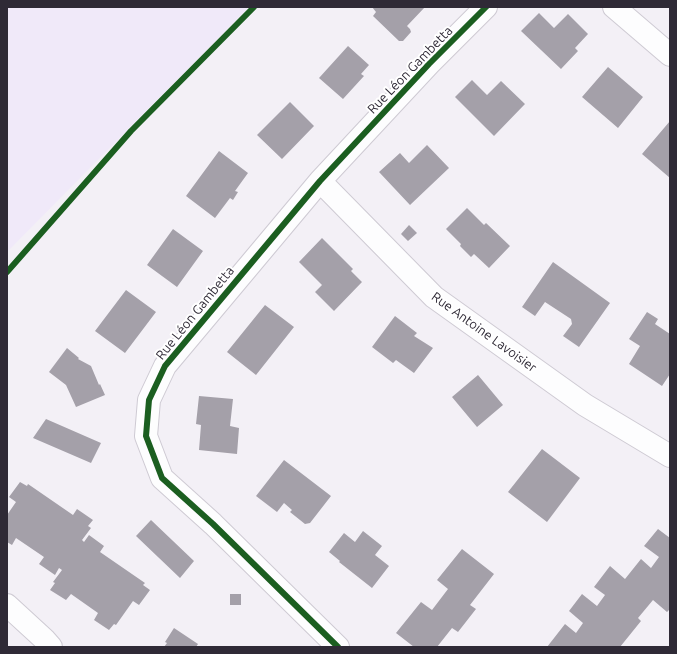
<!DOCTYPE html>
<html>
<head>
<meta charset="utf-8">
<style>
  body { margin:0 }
  #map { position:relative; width:677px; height:654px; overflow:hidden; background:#f3f0f6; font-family:Ubuntu,sans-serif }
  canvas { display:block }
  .frame { position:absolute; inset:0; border:8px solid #2f2a36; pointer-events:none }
</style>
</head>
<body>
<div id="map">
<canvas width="677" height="654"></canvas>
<div class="frame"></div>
</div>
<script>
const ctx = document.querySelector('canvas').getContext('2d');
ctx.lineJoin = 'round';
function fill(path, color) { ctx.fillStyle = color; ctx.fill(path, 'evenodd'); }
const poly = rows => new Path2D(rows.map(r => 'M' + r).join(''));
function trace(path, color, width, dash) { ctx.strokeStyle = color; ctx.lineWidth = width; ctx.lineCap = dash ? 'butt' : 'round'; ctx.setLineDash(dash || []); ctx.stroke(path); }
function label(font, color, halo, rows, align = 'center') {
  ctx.font = font + ' Ubuntu,sans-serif'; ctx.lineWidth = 4; ctx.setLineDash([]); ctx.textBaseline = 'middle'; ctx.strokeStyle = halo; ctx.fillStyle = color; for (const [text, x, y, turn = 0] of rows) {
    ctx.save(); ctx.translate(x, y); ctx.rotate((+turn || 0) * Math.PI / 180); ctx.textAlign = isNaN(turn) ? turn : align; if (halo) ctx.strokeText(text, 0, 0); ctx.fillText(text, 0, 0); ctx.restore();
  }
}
fill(poly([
  [7,7,249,7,7,252]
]), '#f0e9f9');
fill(poly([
  [372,7,425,7,407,26,410,29,411,32,403,41,399,41,373,16,376,12],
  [539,13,554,28,568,14,588,34,575,48,578,51,561,69,521,31],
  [348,46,369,65,361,74,364,76,343,99,319,78],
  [608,67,643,97,618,128,582,97],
  [472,80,487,95,501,81,525,104,494,136,455,97],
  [290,102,314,126,282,159,257,135],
  [670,121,670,178,642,154],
  [427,145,449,168,410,205,379,172,400,153,409,163],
  [219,151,248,173,235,191,238,192,233,200,230,198,215,218,186,196],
  [467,208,484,225,486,223,510,246,489,268,474,254,471,257,460,246,461,244,446,229],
  [409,225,417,233,408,241,401,234],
  [173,229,203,251,177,287,147,265],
  [322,238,353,269,351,271,362,282,334,311,315,292,322,285,299,262],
  [553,262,610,303,579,347,563,336,572,324,571,319,545,302,535,316,522,307],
  [126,290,156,312,125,353,95,331],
  [265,305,294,327,256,375,227,352],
  [647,312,658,319,655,324,670,334,670,374,662,386,629,364,640,346,629,339],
  [395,316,417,333,414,336,433,348,414,373,396,360,393,363,372,347],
  [67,348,79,358,78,359,91,366,99,385,100,384,105,395,76,407,66,385,49,372],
  [478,375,503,405,477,427,452,397],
  [199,396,233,399,230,426,239,428,237,454,199,450,201,425,196,424],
  [46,419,101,443,91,463,33,438],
  [542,449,580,478,547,522,508,492],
  [284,460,331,496,310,523,305,524,290,512,292,510,284,503,277,512,256,496],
  [20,482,27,486,28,484,73,515,77,509,93,520,88,526,91,528,82,540,84,542,89,535,104,546,100,552,145,583,143,585,150,590,139,605,133,601,116,625,114,624,109,630,94,620,98,613,71,594,66,600,50,590,55,583,53,582,62,570,59,568,55,575,39,564,44,557,16,538,12,545,7,542,7,515,16,502,9,497],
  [151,520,194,561,180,578,136,536],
  [658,529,670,538,670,609,667,612,653,600,638,618,641,621,620,647,547,647,565,624,576,633,583,623,569,611,582,594,597,606,605,595,594,587,610,566,625,579,641,559,651,568,659,557,644,546],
  [363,531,382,546,375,555,389,566,372,588,339,562,340,561,329,552,344,533,355,542],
  [462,549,494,574,470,605,476,609,458,632,452,628,437,647,414,647,396,633,421,602,432,610,448,589,437,580],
  [230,594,241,594,241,605,230,605],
  [174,628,198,644,196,647,164,647,167,643,165,642]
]), '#a4a0a9');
const minor = poly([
  [614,7,670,55],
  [320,181,434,297,585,405,670,456],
  [338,647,213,524,162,478,146,436,149,400,165,366,320,181,429,64,486,7]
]);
const tertiary = poly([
  [7,605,44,639,51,647]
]);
trace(minor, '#cecad3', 24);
trace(tertiary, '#cecad3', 24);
trace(minor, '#fdfdfe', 22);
trace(tertiary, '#fdfdfe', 22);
trace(poly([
  [7,272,131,131,254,7],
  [338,647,213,524,162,478,146,436,149,400,165,366,320,181,429,64,486,7]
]), '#1b5e20', 6);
label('13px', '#2f2a36', '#fff', [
  ["Rue Léon Gambetta",410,70,-46],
  ["Rue Léon Gambetta",195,313,-51],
  ["Rue Antoine Lavoisier",484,332,36]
]);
</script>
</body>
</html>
